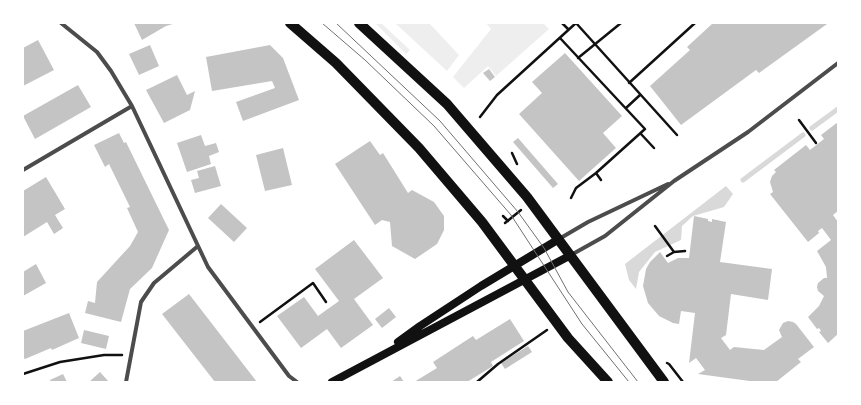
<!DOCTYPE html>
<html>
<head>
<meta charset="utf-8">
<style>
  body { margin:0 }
  #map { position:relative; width:861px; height:405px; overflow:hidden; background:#fff; font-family:Barlow,sans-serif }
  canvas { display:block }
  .frame { position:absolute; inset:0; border:24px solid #fff; pointer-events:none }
</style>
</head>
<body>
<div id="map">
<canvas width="861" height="405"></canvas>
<div class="frame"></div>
</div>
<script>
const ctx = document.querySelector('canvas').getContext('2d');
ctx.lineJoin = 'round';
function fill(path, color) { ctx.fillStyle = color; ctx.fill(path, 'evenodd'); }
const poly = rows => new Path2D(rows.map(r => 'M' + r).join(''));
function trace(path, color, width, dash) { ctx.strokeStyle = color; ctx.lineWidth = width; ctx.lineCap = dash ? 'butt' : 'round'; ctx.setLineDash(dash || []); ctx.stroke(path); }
fill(poly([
  [375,23,381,23,410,50,406,54],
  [395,23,429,23,459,55,447,71],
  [486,23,543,23,549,29,496,76,488,66,464,88,453,77,491,29]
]), '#eee');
fill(poly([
  [726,186,733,194,724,207,693,216,682,226,681,240,655,252,639,272,636,289,629,280,625,264]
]), '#d9d9d9');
trace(poly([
  [812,128,838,109],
  [743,180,803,135]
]), '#d9d9d9', 5);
fill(poly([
  [134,23,176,23,166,26,142,40],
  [713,23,826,23,827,24,759,73,756,70,681,125,650,86,690,50,687,47],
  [38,40,54,70,23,86,23,48],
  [150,45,159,66,139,75,129,54],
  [270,45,283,58,299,100,243,121,236,102,275,88,272,81,212,91,206,57],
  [565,53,622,116,603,133,616,148,579,181,519,114,542,93,532,82],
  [489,69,495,77,490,81,483,73],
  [177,75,187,95,195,91,190,110,164,123,146,90],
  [78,85,91,107,35,139,23,116],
  [838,122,838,211,833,215,838,222,838,334,828,343,819,332,821,331,819,328,817,329,808,317,819,306,824,296,818,291,817,287,818,283,824,278,827,278,826,267,817,251,831,240,822,228,818,231,819,233,808,242,770,194,773,192,770,182,772,176,776,172,774,170,806,145,810,150,824,139,821,135],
  [119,133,124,143,126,142,169,230,152,268,130,289,121,322,85,313,88,301,95,303,97,282,130,246,138,232,127,208,130,207,109,164,105,167,94,145],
  [201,135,205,146,216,143,219,152,209,156,211,164,187,172,177,143],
  [518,138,558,184,553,188,513,142],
  [370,141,380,155,383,153,408,193,412,190,434,202,444,216,444,230,437,244,415,259,392,246,390,222,382,220,375,225,335,164],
  [283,148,292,185,265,191,256,155],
  [215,166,221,186,195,193,191,180,199,178,197,171],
  [46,177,65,209,55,215,63,228,54,234,47,222,23,237,23,191],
  [221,204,247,228,234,242,208,218],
  [694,216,708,219,708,221,712,222,712,219,726,222,720,262,772,269,768,300,731,294,726,335,721,338,730,350,734,347,764,350,782,337,779,330,783,323,788,321,793,322,796,324,814,347,798,359,801,362,776,382,757,382,698,374,705,370,696,358,689,363,695,313,681,311,679,324,673,323,659,316,648,303,643,286,646,269,650,262,660,252,668,263,678,258,689,258],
  [354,240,383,278,354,299,373,325,341,348,327,329,301,348,277,316,304,297,318,316,339,301,315,269],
  [36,264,46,283,23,296,23,272],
  [189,294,257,382,215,382,162,314],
  [389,308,396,317,382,328,375,319],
  [69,313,79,338,52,350,51,348,25,359,23,358,23,331],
  [510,319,524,341,491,362,493,366,467,382,414,382,437,368,433,362,473,336,476,340],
  [84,330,109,336,106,349,81,343],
  [528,346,532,352,505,369,501,363],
  [100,372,109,382,89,382],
  [63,374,67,382,51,382,50,380],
  [400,376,404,382,391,382]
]), '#c4c4c4');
trace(poly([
  [562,23,568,29],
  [576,23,677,135],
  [560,38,645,129,596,173,576,188,571,198],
  [578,58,621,23],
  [629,83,695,23],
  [626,108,640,95],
  [480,117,497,95,576,23],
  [799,120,816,143],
  [641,134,654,148],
  [512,153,517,164],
  [596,173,601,180],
  [503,216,508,221],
  [505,223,521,210],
  [655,226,674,252],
  [667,256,674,252,685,251],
  [260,322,313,283,326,302],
  [667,363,669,364,683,382],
  [23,374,60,362,104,355,122,355],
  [477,382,498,364,547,330]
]), '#111', 2.5);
trace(poly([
  [61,23,97,52,111,71,132,106,208,267,289,376,297,382],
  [23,170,132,106],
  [559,239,588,222,668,184],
  [571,255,605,236,674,181,748,132,838,63],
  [126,382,141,302,154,283,198,246]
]), '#4c4c4c', 4);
trace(poly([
  [398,342,420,326,481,286,559,239],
  [332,382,571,255]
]), '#111', 8);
trace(poly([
  [290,23,336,63,419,148,482,222,568,338,608,382],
  [359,23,447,104,527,197,664,382]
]), '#111', 10);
trace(poly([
  [322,23,365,60,434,126,511,215,582,324,629,382],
  [336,23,440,121,518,212,544,248,568,292,638,382]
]), '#707070', 1);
</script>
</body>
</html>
